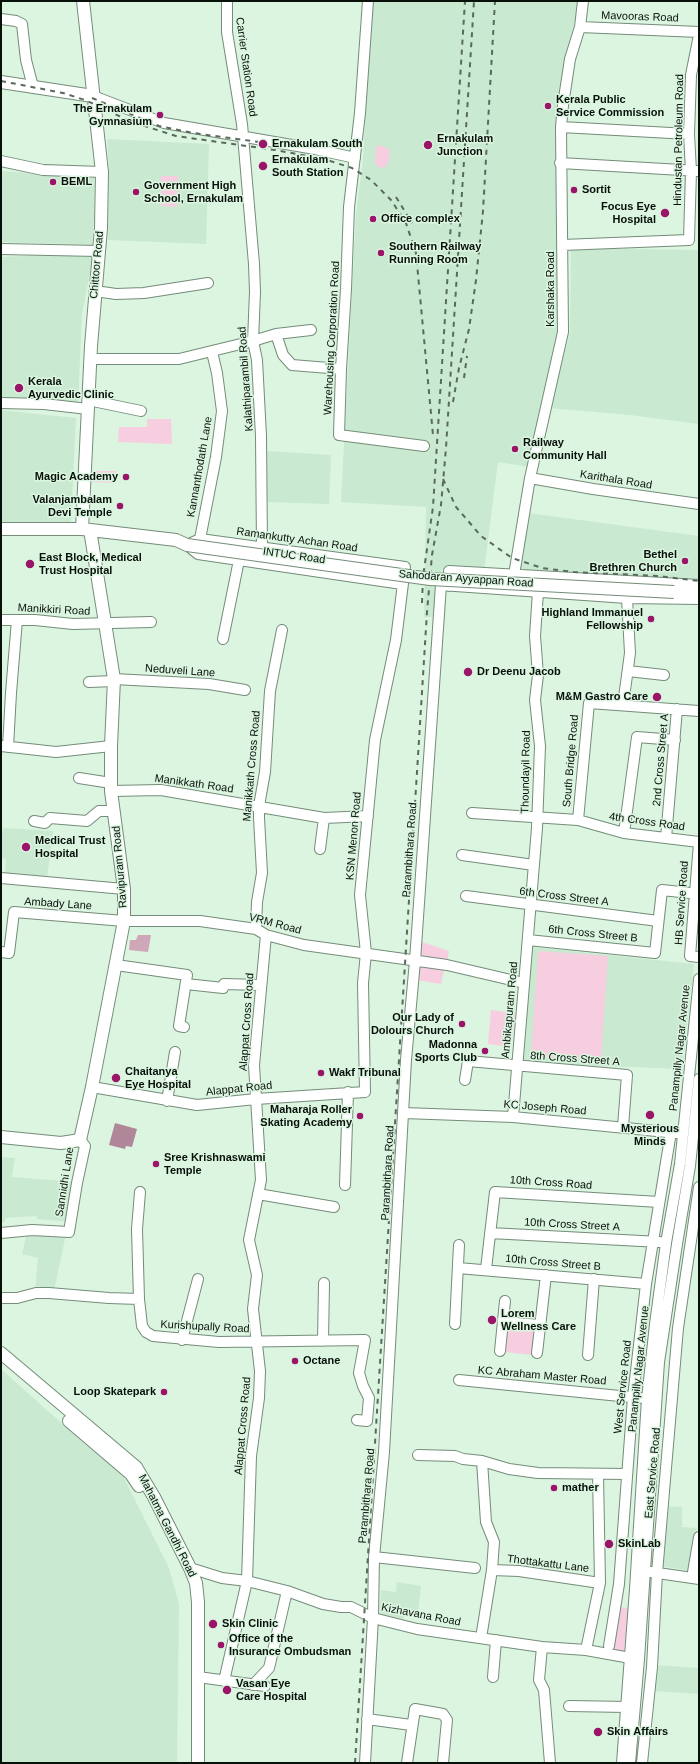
<!DOCTYPE html>
<html>
<head>
<meta charset="utf-8">
<style>
  body { margin:0 }
  #map { position:relative; width:700px; height:1764px; overflow:hidden; background:#dbf5e0; font-family:Helvetica,sans-serif }
  canvas { display:block }
  .frame { position:absolute; inset:0; border:2px solid #08100a; pointer-events:none }
</style>
</head>
<body>
<div id="map">
<canvas width="700" height="1764"></canvas>
<div class="frame"></div>
</div>
<script>
const ctx = document.querySelector('canvas').getContext('2d');
ctx.lineJoin = 'round';
function fill(path, color) { ctx.fillStyle = color; ctx.fill(path, 'evenodd'); }
const poly = rows => new Path2D(rows.map(r => 'M' + r).join(''));
function trace(path, color, width, dash) { ctx.strokeStyle = color; ctx.lineWidth = width; ctx.lineCap = dash ? 'butt' : 'round'; ctx.setLineDash(dash || []); ctx.stroke(path); }
function label(font, color, halo, rows, align = 'center') {
  ctx.font = font + ' Helvetica,sans-serif'; ctx.lineWidth = 3; ctx.setLineDash([]); ctx.textBaseline = 'middle'; ctx.strokeStyle = halo; ctx.fillStyle = color; for (const [text, x, y, turn = 0] of rows) {
    ctx.save(); ctx.translate(x, y); ctx.rotate((+turn || 0) * Math.PI / 180); ctx.textAlign = isNaN(turn) ? turn : align; if (halo) ctx.strokeText(text, 0, 0); ctx.fillText(text, 0, 0); ctx.restore();
  }
}
fill(poly([
  [371,1,579,1,563,75,559,322,530,467,498,462,484,571,441,570,435,617,424,617,426,507,341,502,356,213,363,159],
  [107,139,209,144,206,244,108,240,109,167],
  [1,171,94,178,94,216,92,245,1,242],
  [571,248,699,250,699,424,630,415,549,408,570,333],
  [94,253,82,314,78,406,1,398,1,257],
  [1,410,76,418,71,522,1,524],
  [266,451,331,455,329,504,266,502],
  [528,513,699,536,699,582,517,571],
  [3,828,53,831,47,878,5,874,6,859,1,858,1,836],
  [532,947,694,964,682,1069,520,1063],
  [1,1141,2,1157,15,1158,12,1177,75,1182,70,1222,37,1219,37,1216,5,1218,5,1222,1,1222],
  [27,1232,66,1234,54,1291,35,1291,38,1258,22,1254],
  [1,1369,86,1445,121,1472,169,1568,179,1604,177,1763,1,1763],
  [667,1506,682,1507,682,1527,697,1528,691,1571,662,1566],
  [397,1582,421,1586,418,1612,405,1611,403,1619,380,1614,381,1590,396,1592],
  [656,1665,699,1668,699,1694,654,1691]
]), '#c9ead0');
fill(poly([
  [380,145,389,149,390,155,388,163,384,168,379,167,375,164,376,147],
  [161,176,178,176,177,207,161,206],
  [147,419,171,419,172,444,118,442,119,427,147,427],
  [89,471,116,471,115,483,88,482],
  [419,941,449,951,447,961,418,958],
  [538,951,608,956,601,1061,531,1056],
  [420,966,444,970,441,984,416,980,417,970],
  [491,1010,515,1013,511,1047,488,1044],
  [506,1327,536,1327,533,1355,504,1352],
  [621,1607,629,1609,624,1651,614,1649]
]), '#f7cee0');
fill(poly([
  [138,935,151,935,148,952,129,950,130,940,136,940]
]), '#d0a6b9');
fill(poly([
  [115,1123,137,1129,132,1147,126,1146,125,1149,109,1145]
]), '#af8799');
const minor = poly([
  [227,1,227,32,242,124,254,264,255,292,253,341,257,360,261,436,262,548],
  [368,1,360,113,349,207,346,289,341,369,339,435,424,446],
  [1,19,16,21,22,24,26,60,33,87],
  [580,27,699,32],
  [93,96,164,123,315,149,355,158],
  [561,127,689,134],
  [1,161,43,170,102,172],
  [560,163,699,171],
  [562,245,689,240,691,171,689,134,691,75,699,35],
  [1,249,99,251],
  [95,291,116,294,144,293,208,283],
  [276,334,311,330],
  [90,359,179,359,253,341,276,334,283,355,292,365,341,369],
  [88,400,141,411],
  [1,403,44,404,88,409],
  [530,478,593,489,699,504],
  [200,539,216,457,222,411,217,373,212,352],
  [514,575,530,478,563,332,561,127,563,105,570,59,580,27,583,1],
  [449,586,449,571,699,585],
  [1,620,35,620,73,624,151,622],
  [223,639,239,560],
  [628,671,664,675],
  [114,679,209,684,245,690],
  [89,682,114,681],
  [623,705,630,653,627,598],
  [1,746,56,752,111,746],
  [8,747,11,693,17,620],
  [79,778,111,783],
  [111,791,161,790,324,818,368,816],
  [472,813,578,820,624,833,699,842],
  [578,820,589,703,699,711],
  [34,821,45,823,50,818,87,821,99,811,114,811],
  [624,833,637,737,675,740],
  [666,838,677,709],
  [699,843,690,956,699,957],
  [320,849,324,818],
  [462,855,534,865],
  [1,878,124,889],
  [466,896,658,921],
  [256,929,257,902,262,873,259,818,259,806,265,772,270,691,282,630],
  [528,940,655,953,662,890,699,894],
  [1,952,9,953,14,912,124,921,200,921,256,929,266,935,304,945,447,965,524,983],
  [116,965,187,975,179,1026,184,1027],
  [186,984,223,988,224,984,261,985],
  [465,1080,468,1061,627,1075,623,1127],
  [92,1087,197,1105,256,1099,365,1092,363,983,366,953,360,895,375,740,396,640,405,567,200,539,187,545,198,554,402,584],
  [167,1101,175,1052],
  [404,1113,513,1117,677,1133],
  [513,1117,537,828,540,746,535,700,538,675,535,636,538,592],
  [345,1185,348,1092],
  [140,1192,137,1229,139,1299,142,1326,146,1332,153,1336,219,1342,365,1340,359,1373,363,1386,369,1398,367,1421,357,1420],
  [258,1194,334,1207],
  [1,1233,32,1230,69,1232,77,1183,85,1146,80,1140],
  [490,1233,660,1242],
  [458,1268,646,1284],
  [486,1269,495,1192,659,1202],
  [1,1298,17,1298,36,1293,49,1293,109,1298,139,1299],
  [504,1322,540,1325],
  [455,1324,459,1245],
  [182,1340,198,1279],
  [323,1341,324,1283],
  [500,1351,505,1301],
  [537,1353,546,1275],
  [588,1355,594,1279],
  [459,1380,640,1398],
  [418,1455,455,1456,463,1459,482,1461,509,1469,538,1473,627,1474],
  [374,1557,475,1568],
  [190,1568,222,1578,247,1581,287,1591,323,1604,341,1607,351,1607,373,1618,417,1629,542,1647,586,1650,636,1659],
  [492,1570,519,1571,600,1583],
  [651,1572,699,1579],
  [692,1578,699,1537],
  [481,1638,492,1570,494,1542,486,1522,482,1461],
  [609,1646,619,1584,633,1397,646,1284,671,1132],
  [542,1647,539,1680,544,1690,550,1763],
  [586,1650,600,1583,598,1474],
  [198,1677,265,1686],
  [493,1677,496,1640],
  [224,1681,247,1581,251,1456,259,1398,260,1371,253,1309,257,1275,249,1240,261,1180,254,1065,266,935],
  [253,1685,269,1668,287,1591],
  [569,1706,627,1707],
  [367,1719,411,1725],
  [365,1763,373,1618,374,1557,384,1452,406,1060,415,961,441,585,627,598,699,599],
  [407,1763,415,1709,443,1714,447,1720,443,1763],
  [622,1763,635,1589,647,1399,655,1324,666,1243,680,1164,699,979],
  [630,1763,639,1659,659,1362,677,1244,690,1166,699,1079],
  [642,1763,652,1667,657,1573,678,1328,699,1187]
]);
const major = poly([
  [1,82,93,96],
  [1,529,82,529,176,540,187,545],
  [82,529,91,346,101,228,102,172,83,1],
  [674,592,699,592],
  [1,1137,61,1143,80,1140,92,1087,124,921,124,889,111,791,111,746,114,679,91,536],
  [1,1353,136,1467,154,1497,190,1568,196,1583,198,1602,198,1763],
  [69,1421,131,1474,139,1486]
]);
trace(minor, '#748c79', 12);
trace(major, '#748c79', 14);
trace(minor, '#fff', 10);
trace(major, '#fff', 12);
trace(poly([
  [1,81,63,93,85,100,132,122,176,136,275,150,324,159,352,168,371,180,391,200,406,223,416,253,433,435],
  [92,98,159,126,193,133,259,142],
  [396,197,412,223],
  [464,378,467,356],
  [453,402,459,368,469,329,476,280,483,211,495,1],
  [443,479,456,507,469,522,481,536,512,558,542,568,574,572,658,576,699,581],
  [422,603,423,577,433,507,465,1],
  [355,1763,427,612,432,555,441,505,446,448,474,1]
]), '#5a695d', 2, [5, 5]);
const majorBridge = poly([
  [187,545,430,579,674,592]
]);
trace(majorBridge, '#748c79', 14, []);
trace(majorBridge, '#fff', 12);
for (const [x, y, r, color] of [
  [548,106,4,"#9a1467"],
  [160,115,4,"#9a1467"],
  [263,144,5,"#9a1467"],
  [428,145,5,"#9a1467"],
  [263,166,5,"#9a1467"],
  [53,182,4,"#9a1467"],
  [574,190,4,"#9a1467"],
  [136,192,4,"#9a1467"],
  [665,213,5,"#9a1467"],
  [373,219,4,"#9a1467"],
  [381,253,4,"#9a1467"],
  [19,388,5,"#9a1467"],
  [515,449,4,"#9a1467"],
  [126,477,4,"#9a1467"],
  [120,506,4,"#9a1467"],
  [685,561,4,"#9a1467"],
  [30,564,5,"#9a1467"],
  [651,619,4,"#9a1467"],
  [468,672,5,"#9a1467"],
  [657,697,5,"#9a1467"],
  [26,847,5,"#9a1467"],
  [462,1024,4,"#9a1467"],
  [485,1051,4,"#9a1467"],
  [321,1073,4,"#9a1467"],
  [116,1078,5,"#9a1467"],
  [650,1115,5,"#9a1467"],
  [360,1116,4,"#9a1467"],
  [156,1164,4,"#9a1467"],
  [492,1320,5,"#9a1467"],
  [295,1361,4,"#9a1467"],
  [164,1392,4,"#9a1467"],
  [554,1488,4,"#9a1467"],
  [609,1544,5,"#9a1467"],
  [213,1624,5,"#9a1467"],
  [221,1645,4,"#9a1467"],
  [227,1690,5,"#9a1467"],
  [598,1732,5,"#9a1467"]
]) { const dot = new Path2D(); dot.arc(x, y, r, 0, 2 * Math.PI); ctx.fillStyle = color; ctx.fill(dot); trace(dot, '#dbf5e0', 1.5); }
label('11px', '#08100a', '#dbf5e0', [
  ["Mavooras Road",640,17,2],
  ["Carrier Station Road",246,67,82],
  ["Hindustan Petroleum Road",679,140,-89],
  ["Chittoor Road",97,265,-85],
  ["Karshaka Road",551,289,-90],
  ["Warehousing Corporation Road",332,338,-87],
  ["Kalathiparambil Road",246,379,-94],
  ["Kannanthodath Lane",200,467,-80],
  ["Karithala Road",616,480,9],
  ["Ramankutty Achan Road",297,540,8],
  ["INTUC Road",294,556,8],
  ["Sahodaran Ayyappan Road",466,579,4],
  ["Manikkiri Road",54,610,3],
  ["Neduveli Lane",180,671,4],
  ["2nd Cross Street A",661,760,-85],
  ["South Bridge Road",571,761,-85],
  ["Manikkath Cross Road",252,766,-85],
  ["Thoundayil Road",526,772,-89],
  ["Manikkath Road",194,784,8],
  ["4th Cross Road",647,822,8],
  ["KSN Menon Road",354,836,-85],
  ["Parambithara Road",410,850,-86],
  ["Ravipuram Road",120,867,-95],
  ["6th Cross Street A",564,897,7],
  ["HB Service Road",682,903,-86],
  ["Ambady Lane",58,904,4],
  ["VRM Road",275,924,15],
  ["6th Cross Street B",593,934,6],
  ["Ambikapuram Road",510,1010,-85],
  ["Alappat Cross Road",247,1022,-86],
  ["Panampilly Nagar Avenue",680,1048,-84],
  ["8th Cross Street A",575,1059,4],
  ["Alappat Road",239,1089,-6],
  ["KC Joseph Road",545,1108,5],
  ["Parambithara Road",388,1173,-87],
  ["Sannidhi Lane",65,1182,-81],
  ["10th Cross Road",551,1183,4],
  ["10th Cross Street A",572,1225,3],
  ["10th Cross Street B",553,1263,5],
  ["Kurishupally Road",205,1327,3],
  ["Panampilly Nagar Avenue",639,1369,-84],
  ["KC Abraham Master Road",542,1376,5],
  ["West Service Road",623,1387,-84],
  ["Alappat Cross Road",243,1426,-85],
  ["East Service Road",653,1473,-85],
  ["Parambithara Road",367,1496,-85],
  ["Mahatma Gandhi Road",167,1526,63],
  ["Thottakattu Lane",548,1564,7],
  ["Kizhavana Road",421,1615,11]
]);
label('bold 11px', '#08100a', '#dbf5e0', [
  ["Kerala Public",556,100],
  ["Service Commission",556,113],
  ["The Ernakulam",152,109,"right"],
  ["Gymnasium",152,122,"right"],
  ["Ernakulam",437,139],
  ["Junction",437,152],
  ["Ernakulam South",272,144],
  ["Ernakulam",272,160],
  ["South Station",272,173],
  ["BEML",61,182],
  ["Government High",144,186],
  ["School, Ernakulam",144,199],
  ["Sortit",582,190],
  ["Focus Eye",656,207,"right"],
  ["Hospital",656,220,"right"],
  ["Office complex",381,219],
  ["Southern Railway",389,247],
  ["Running Room",389,260],
  ["Kerala",28,382],
  ["Ayurvedic Clinic",28,395],
  ["Railway",523,443],
  ["Community Hall",523,456],
  ["Magic Academy",118,477,"right"],
  ["Valanjambalam",112,500,"right"],
  ["Devi Temple",112,513,"right"],
  ["Bethel",677,555,"right"],
  ["Brethren Church",677,568,"right"],
  ["East Block, Medical",39,558],
  ["Trust Hospital",39,571],
  ["Highland Immanuel",643,613,"right"],
  ["Fellowship",643,626,"right"],
  ["Dr Deenu Jacob",477,672],
  ["M&M Gastro Care",648,697,"right"],
  ["Medical Trust",35,841],
  ["Hospital",35,854],
  ["Our Lady of",454,1018,"right"],
  ["Dolours Church",454,1031,"right"],
  ["Madonna",477,1045,"right"],
  ["Sports Club",477,1058,"right"],
  ["Chaitanya",125,1072],
  ["Eye Hospital",125,1085],
  ["Wakf Tribunal",329,1073],
  ["Maharaja Roller",352,1110,"right"],
  ["Skating Academy",352,1123,"right"],
  ["Mysterious",650,1129,"center"],
  ["Minds",650,1142,"center"],
  ["Sree Krishnaswami",164,1158],
  ["Temple",164,1171],
  ["Lorem",501,1314],
  ["Wellness Care",501,1327],
  ["Octane",303,1361],
  ["Loop Skatepark",156,1392,"right"],
  ["mather",562,1488],
  ["SkinLab",618,1544],
  ["Skin Clinic",222,1624],
  ["Office of the",229,1639],
  ["Insurance Ombudsman",229,1652],
  ["Vasan Eye",236,1684],
  ["Care Hospital",236,1697],
  ["Skin Affairs",607,1732]
], 'left');
</script>
</body>
</html>
